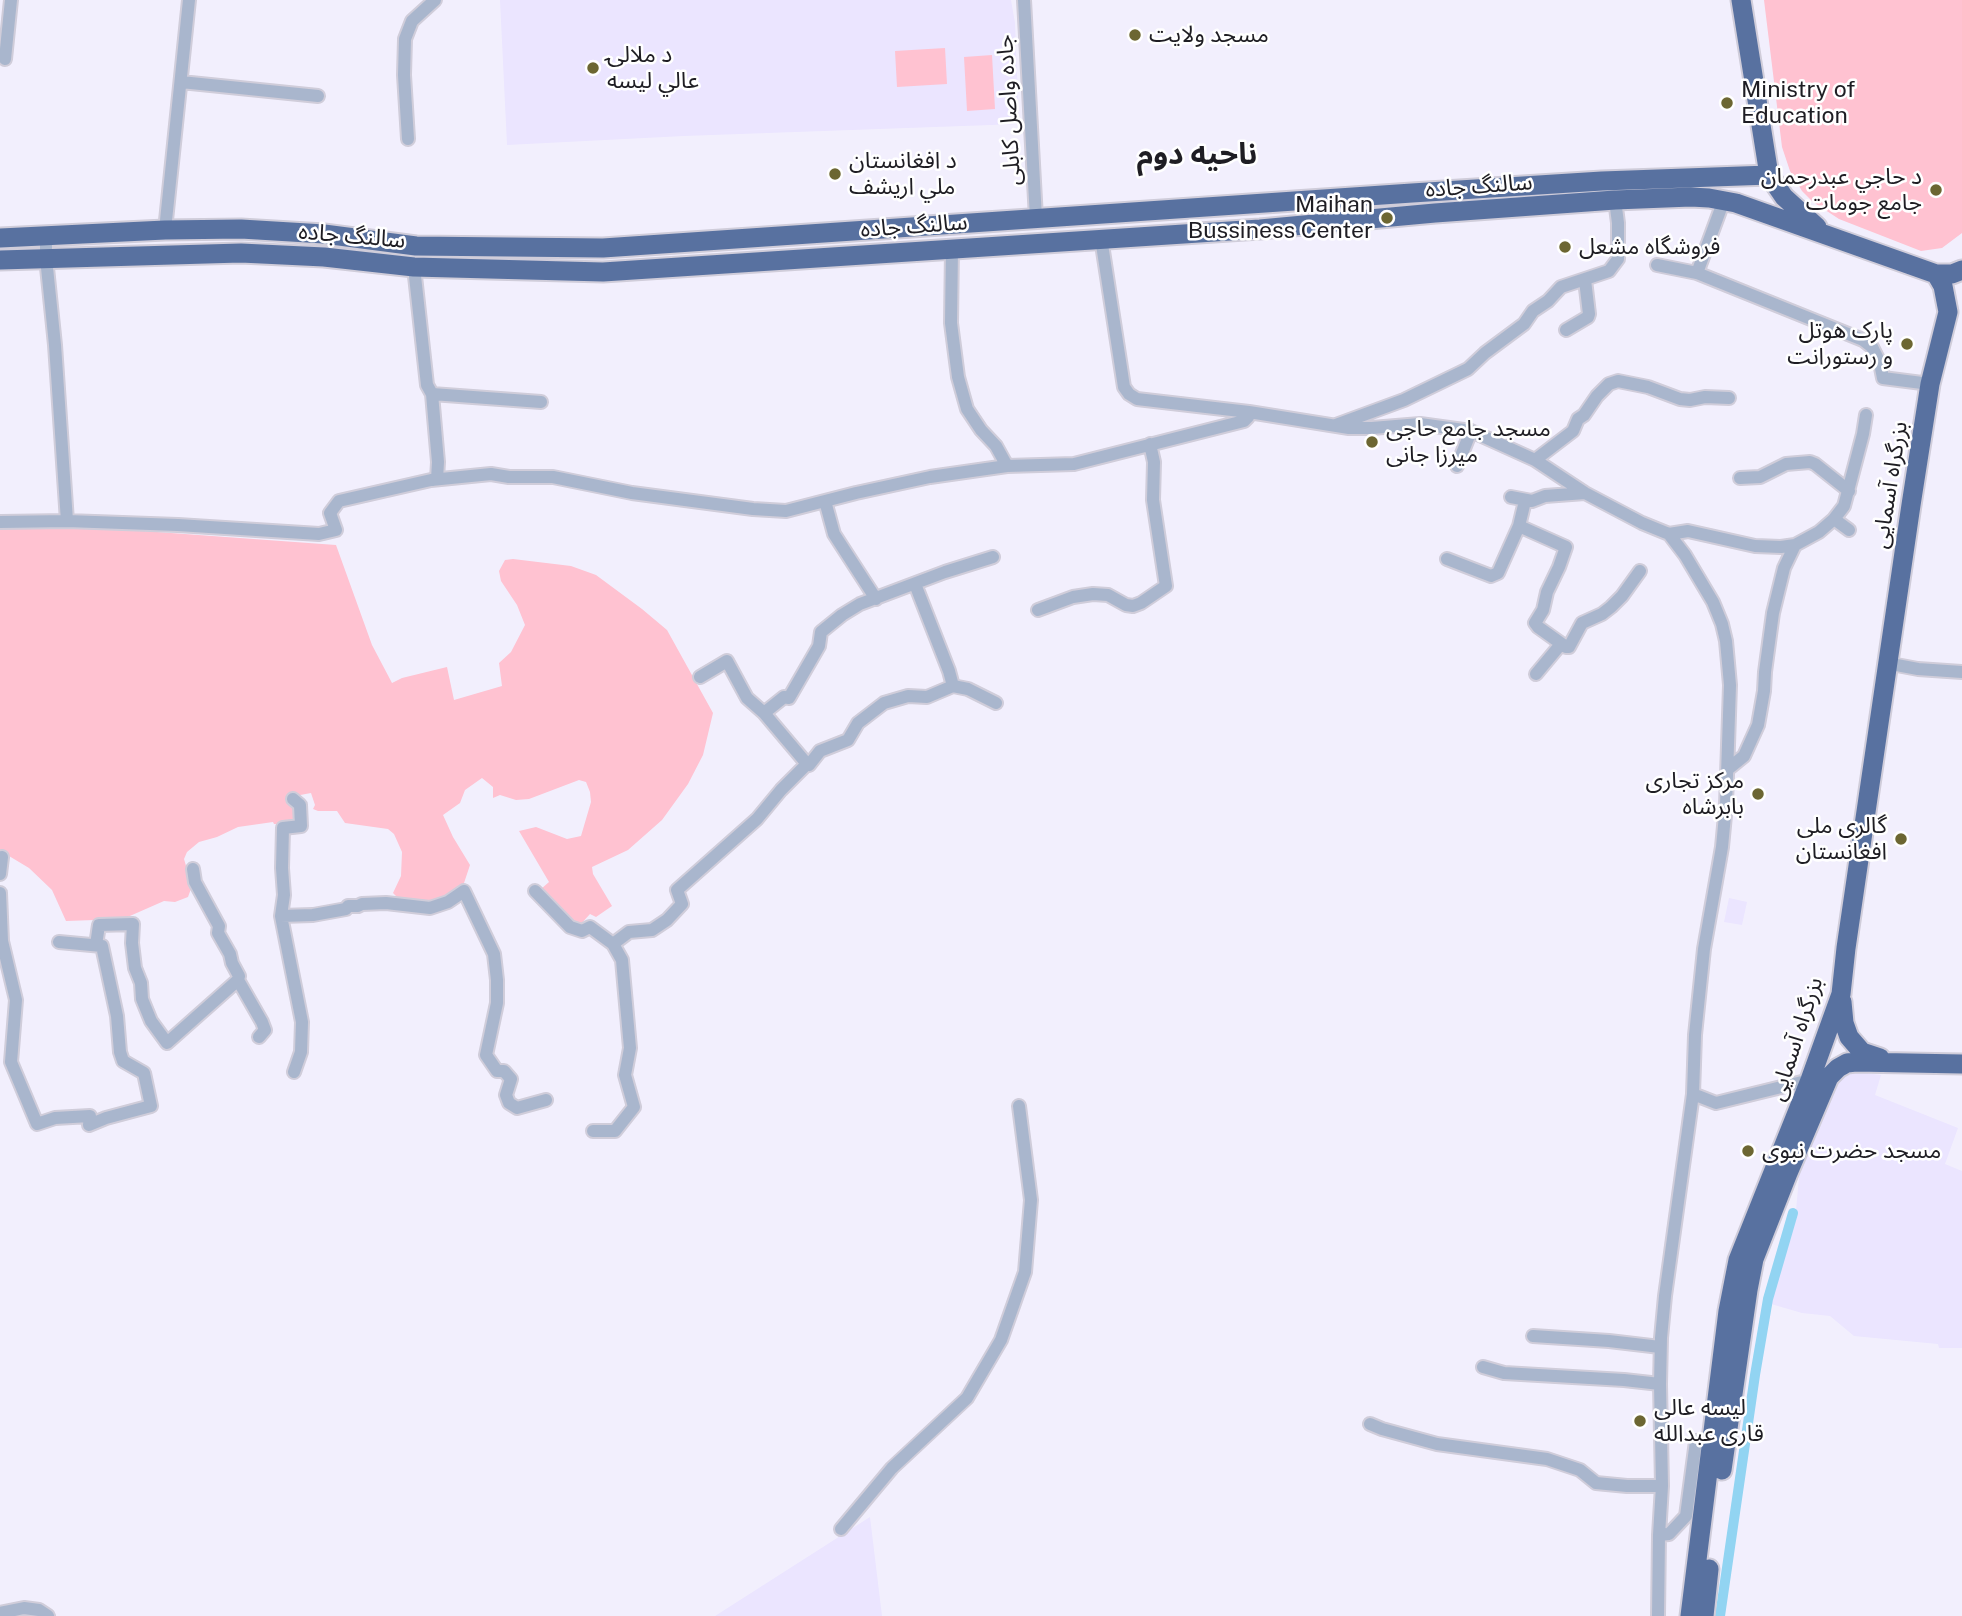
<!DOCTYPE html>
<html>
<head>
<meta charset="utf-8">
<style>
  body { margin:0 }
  canvas { display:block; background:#f2effd }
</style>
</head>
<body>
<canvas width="1962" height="1616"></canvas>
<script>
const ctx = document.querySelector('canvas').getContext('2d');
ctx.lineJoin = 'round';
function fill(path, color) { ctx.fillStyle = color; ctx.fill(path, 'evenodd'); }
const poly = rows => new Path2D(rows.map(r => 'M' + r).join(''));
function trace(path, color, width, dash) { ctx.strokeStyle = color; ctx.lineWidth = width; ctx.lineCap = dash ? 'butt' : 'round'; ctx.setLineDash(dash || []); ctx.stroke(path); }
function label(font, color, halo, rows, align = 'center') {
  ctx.font = font + ' "Public Sans","Noto Sans Arabic",sans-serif'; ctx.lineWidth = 5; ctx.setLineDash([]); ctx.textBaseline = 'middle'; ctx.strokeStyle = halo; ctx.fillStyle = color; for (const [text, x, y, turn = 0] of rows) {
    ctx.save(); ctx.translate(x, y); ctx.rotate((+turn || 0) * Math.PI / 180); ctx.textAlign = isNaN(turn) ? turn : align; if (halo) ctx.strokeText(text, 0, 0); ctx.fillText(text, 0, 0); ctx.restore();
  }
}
fill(poly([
  [500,0,1011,0,1015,23,1019,124,684,136,507,145],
  [1729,898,1747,902,1742,925,1724,922],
  [1851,1071,1881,1075,1875,1095,1958,1128,1945,1164,1962,1171,1962,1348,1939,1348,1938,1344,1854,1336,1830,1316,1802,1313,1771,1304,1795,1221,1801,1156,1840,1076],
  [870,1517,882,1616,715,1616]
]), '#ebe5ff');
fill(poly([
  [1764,0,1962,0,1962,233,1942,248,1921,251,1839,219,1813,202,1802,191,1790,171,1782,147],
  [945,48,947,84,897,87,895,51],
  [992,55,995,109,967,111,964,57],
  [0,529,116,529,336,545,372,645,392,683,402,678,447,667,454,700,502,686,499,663,511,652,525,625,517,605,501,581,499,571,505,560,513,559,571,566,596,575,642,609,667,630,713,713,703,755,688,784,662,820,628,850,592,867,593,874,612,906,596,917,590,914,580,925,568,919,541,889,549,882,519,831,536,827,567,839,581,836,591,802,590,792,586,782,579,780,529,799,516,800,500,795,493,798,493,787,482,778,465,790,460,803,443,815,453,837,470,865,463,886,431,902,398,898,393,893,401,876,402,852,394,834,388,829,345,823,337,811,318,811,313,809,315,805,311,793,295,796,299,821,293,825,274,824,273,822,238,827,217,837,199,842,187,852,184,859,192,886,188,897,175,902,164,901,123,919,66,921,52,890,29,868,9,856,0,854]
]), '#ffc2d1');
trace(poly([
  [1720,1616,1755,1375,1768,1299,1793,1213]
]), '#92d4f2', 10);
const minor = poly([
  [1024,0,1036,218],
  [5,59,11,0],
  [181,82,318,96],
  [408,139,404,75,405,39,412,21,435,0],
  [165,230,189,0],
  [46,235,46,258,55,345,67,521],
  [1101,238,1124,387,1129,394,1137,399,1249,412,1349,428,1372,428,1420,424,1471,431,1535,460,1585,493,1642,523,1669,534,1685,555,1713,602,1722,624,1726,641,1730,685,1726,805,1722,847,1704,949,1695,1035,1693,1094,1665,1296,1661,1338,1660,1384,1662,1486,1659,1535,1669,1534,1686,1516,1696,1441,1712,1440],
  [952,248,951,323,958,377,967,409,981,430,996,446,1007,466],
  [1657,265,1697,273,1863,340,1872,347,1880,363,1883,378,1930,384],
  [414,267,427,385,432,394,438,462,437,479,432,480],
  [1697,273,1724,200],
  [1566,330,1588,317,1589,314,1585,280],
  [432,394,541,402],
  [1336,425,1404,400,1468,369,1485,353,1524,324,1533,311,1548,301,1561,287,1609,271,1618,259,1618,223,1615,200],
  [1535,460,1573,431,1578,419,1584,415,1597,396,1609,384,1618,381,1648,387,1680,399,1690,400,1705,397,1729,398],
  [1457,466,1471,431],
  [1740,478,1760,477,1786,464,1810,462,1815,464,1849,491],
  [1511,497,1532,501,1545,496,1585,493],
  [825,501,834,534,876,599],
  [1834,519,1849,530],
  [0,522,67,521,178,525,319,534,336,530,330,513,339,501,431,480,491,474,509,477,553,477,632,493,753,509,786,511,856,493,930,477,1007,466,1074,464,1244,421,1248,417,1249,412],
  [1519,526,1566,547,1559,567,1547,592,1543,610,1535,623,1538,627,1566,647,1569,647,1582,623,1602,614,1611,607,1622,596,1640,571],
  [1669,534,1688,531,1755,546,1781,547,1795,545],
  [1447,559,1491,576,1498,573,1519,526,1525,501],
  [915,584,949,671,953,686],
  [1038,610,1073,597,1093,594,1108,595,1126,605,1133,606,1141,603,1166,586,1153,500,1154,462,1150,444],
  [1886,663,1918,669,1962,672],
  [1536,674,1561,644],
  [700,677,727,661,747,698,764,713,807,764],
  [764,713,784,697,789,698,819,646,821,632,842,615,860,604,945,572,993,557],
  [1728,769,1744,756,1758,725,1764,691,1765,672,1773,613,1784,568,1795,545,1819,532,1834,519,1844,506,1863,434,1866,415],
  [293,799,300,805,301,826,283,828,282,868,284,895,281,916,302,1022,301,1052,294,1072],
  [193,869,195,882,219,926,218,933,230,954,232,963,239,976,238,980,262,1022,265,1030,259,1037],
  [0,874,2,857],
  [535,891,570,927,582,931,590,927,613,944,622,960,630,1048,625,1075,634,1107,615,1131,593,1131],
  [0,893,2,941,16,1000,11,1062,37,1124,55,1118,90,1116,89,1125,106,1118,151,1106,144,1073,123,1061,120,1052,117,1016,102,946,96,945,99,925,133,924,132,943,135,968,141,983,142,999,151,1021,167,1043,238,980],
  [281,916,313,915,346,909,348,906,358,906,362,904,386,903,430,908,448,902,464,891,494,954,497,980,497,1003,486,1055,497,1071,504,1071,511,1079,506,1095,509,1103,517,1108,546,1100],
  [59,942,102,946],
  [613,944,629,932,652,930,667,920,682,904,677,890,757,819,781,790,807,764,809,765,820,751,848,740,858,723,884,703,908,696,927,697,953,686,968,689,996,703],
  [1693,1094,1716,1103,1810,1080],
  [1533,1336,1609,1341,1660,1347],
  [1483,1367,1504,1373,1624,1380,1660,1384],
  [1370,1424,1382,1429,1437,1444,1547,1459,1580,1470,1596,1483,1627,1486,1662,1486],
  [841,1529,892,1468,967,1398,1001,1340,1025,1272,1031,1200,1019,1106],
  [0,1613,24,1608,39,1610,48,1616],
  [1658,1616,1659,1535]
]);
const highway = poly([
  [1741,0,1769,175,1784,197,1817,227],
  [0,238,165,230,241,229,324,234,416,246,603,248,1412,193,1602,181,1769,175],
  [0,260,241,253,324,257,414,267,603,272,1260,229,1435,213,1615,200,1691,197,1709,198,1736,203,1936,274,1952,274,1962,270],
  [1842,1002,1844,1023,1849,1037,1862,1052,1880,1058],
  [1722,1470,1748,1290,1754,1259,1788,1173,1829,1077,1838,1068,1847,1063,1856,1062,1962,1064],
  [1690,1616,1728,1311,1738,1260,1810,1080,1841,994,1846,948,1911,505,1930,384,1948,312,1943,286,1936,274],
  [1704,1616,1709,1569]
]);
trace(minor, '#d0cdda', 16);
trace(highway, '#d0cdda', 23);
trace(minor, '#a9b6cd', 12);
trace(highway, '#5871a0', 19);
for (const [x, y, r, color] of [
  [1135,35,7,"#6c6632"],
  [593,68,7,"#6c6632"],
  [1727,103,7,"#6c6632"],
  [835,174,7,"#6c6632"],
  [1936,190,7,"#6c6632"],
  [1387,218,7,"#6c6632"],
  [1565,247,7,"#6c6632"],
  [1907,344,7,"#6c6632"],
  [1372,442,7,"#6c6632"],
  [1758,794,7,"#6c6632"],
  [1901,839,7,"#6c6632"],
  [1748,1151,7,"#6c6632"],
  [1640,1421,7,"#6c6632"]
]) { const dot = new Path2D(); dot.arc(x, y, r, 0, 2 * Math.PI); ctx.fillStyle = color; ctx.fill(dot); trace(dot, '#fff', 2.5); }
label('23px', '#1e1d23', '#fff', [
  ["مسجد ولایت",1149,35],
  ["د ملالۍ",607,55],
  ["عالي لیسه",607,81],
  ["Ministry of",1741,90],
  ["Education",1741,116],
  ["د افغانستان",849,161],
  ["ملي اریشف",849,187],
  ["د حاجي عبدرحمان",1922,177,"right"],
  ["جامع جومات",1922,203,"right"],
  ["Maihan",1373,205,"right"],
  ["Bussiness Center",1373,231,"right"],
  ["فروشگاه مشعل",1579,247],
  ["پارک هوتل",1893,331,"right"],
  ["و رستورانت",1893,357,"right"],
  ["مسجد جامع حاجی",1386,429],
  ["میرزا جانی",1386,455],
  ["مرکز تجاری",1744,781,"right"],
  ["بابرشاه",1744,807,"right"],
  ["گالری ملی",1887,826,"right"],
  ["افغانستان",1887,852,"right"],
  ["مسجد حضرت نبوی",1762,1151],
  ["لیسه عالی",1654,1408],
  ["قاری عبدالله",1654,1434]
], 'left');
label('23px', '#1e1d23', '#fff', [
  ["جاده واصل کابلی",1009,110,-93],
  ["سالنگ جاده",1479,186,-4],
  ["سالنگ جاده",914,226,-4],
  ["سالنگ جاده",352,236,5],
  ["بزرگراه آسمایی",1890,485,-81],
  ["بزرگراه آسمایی",1796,1039,-72]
]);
label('bold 30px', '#1e1d23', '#fff', [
  ["ناحیه دوم",1197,155]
]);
</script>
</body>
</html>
